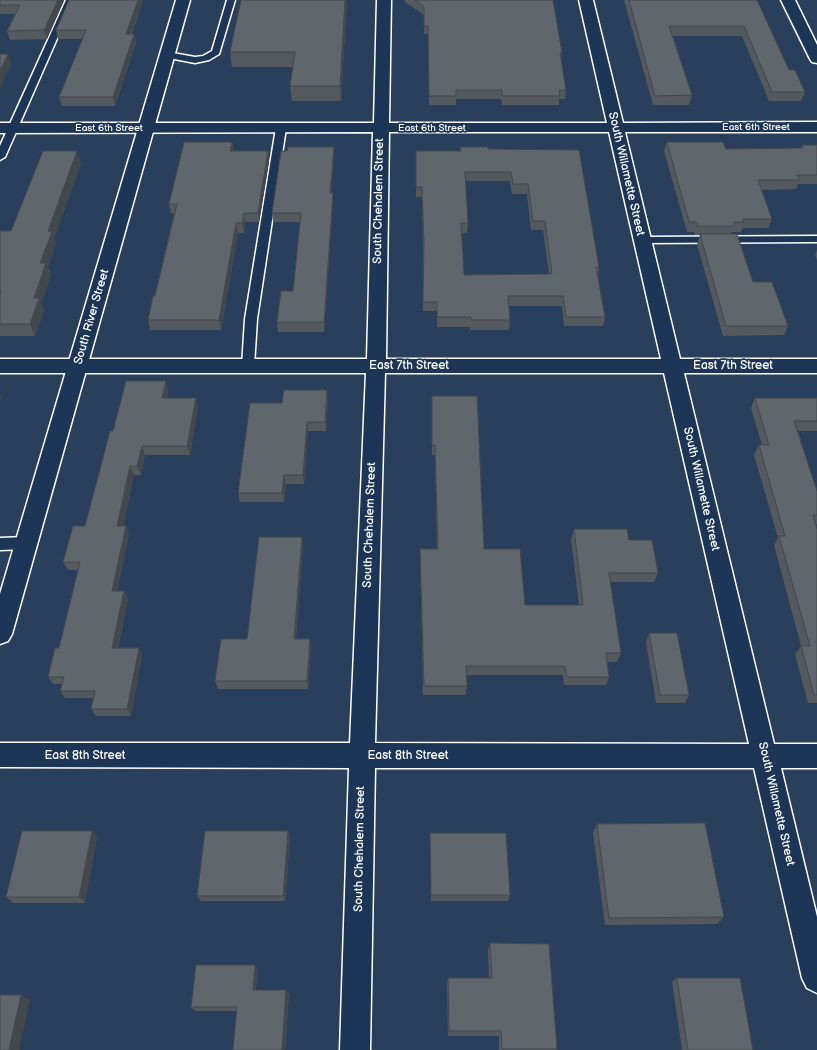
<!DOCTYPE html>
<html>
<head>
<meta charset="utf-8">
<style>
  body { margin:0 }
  canvas { display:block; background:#2a3f5b }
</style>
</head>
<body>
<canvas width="817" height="1050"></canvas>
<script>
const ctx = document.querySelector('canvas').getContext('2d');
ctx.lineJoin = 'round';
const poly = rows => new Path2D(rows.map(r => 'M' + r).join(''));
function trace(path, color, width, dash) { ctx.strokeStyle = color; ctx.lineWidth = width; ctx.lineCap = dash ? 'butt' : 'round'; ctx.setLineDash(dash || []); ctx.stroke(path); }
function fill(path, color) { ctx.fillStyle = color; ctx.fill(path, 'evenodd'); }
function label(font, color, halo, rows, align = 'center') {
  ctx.font = font + ' "Balsamiq Sans",sans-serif'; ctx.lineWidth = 3.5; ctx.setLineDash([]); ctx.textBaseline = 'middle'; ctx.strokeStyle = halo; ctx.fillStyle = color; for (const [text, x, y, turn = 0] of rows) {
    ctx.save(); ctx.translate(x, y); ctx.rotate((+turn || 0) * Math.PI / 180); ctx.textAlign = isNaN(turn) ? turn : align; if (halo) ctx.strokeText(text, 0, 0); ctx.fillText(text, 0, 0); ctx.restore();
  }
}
const service = poly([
  [66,0,74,0,5,157,0,160,0,146,66,0],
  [227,0,235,0,219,54,209,60,195,63,164,57,163,55,167,52,195,57,203,56,212,51,227,0],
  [281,125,286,128,257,319,254,366,252,369,248,370,244,369,242,366,245,319,276,128,281,125],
  [817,236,817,242,642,243,638,242,637,240,638,238,642,237,817,236],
  [27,537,32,539,34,543,32,547,27,549,0,550,0,538,27,537]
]);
const minor = poly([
  [377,0,391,0,389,123,607,123,579,0,593,0,623,123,817,122,817,132,625,132,680,359,817,359,817,373,684,373,774,744,817,744,817,768,781,768,817,917,817,993,807,988,802,978,754,768,375,768,370,1050,340,1050,349,768,0,767,0,743,350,743,366,373,0,373,0,359,367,359,373,132,0,133,0,123,374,123,377,0],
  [389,132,609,132,661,359,386,359,389,132],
  [385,373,664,373,749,744,375,743,385,373],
  [781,0,795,0,817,45,817,63,812,62,810,59,781,0]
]);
const tertiary = poly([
  [176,0,190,0,12,634,8,641,0,644,0,594,176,0]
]);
trace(service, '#fff', 3);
trace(minor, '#fff', 3);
trace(tertiary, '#fff', 3);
fill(service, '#1d3557');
fill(minor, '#1d3557');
fill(tertiary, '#1d3557');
fill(poly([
  [0,0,64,0,47,39,10,40,7,31,15,14,0,14],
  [143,0,132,34,134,34,136,43,115,106,62,106,59,97,83,39,58,39,56,30],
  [347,0,341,101,292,101,290,86,293,67,232,67,230,52],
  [405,0,553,0,562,53,561,61,566,90,565,99,559,99,559,105,502,105,501,99,456,99,456,105,429,105,428,34,424,34,424,15,405,2],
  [624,0,757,0,789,70,805,92,801,101,769,101,742,36,673,36,692,95,689,105,653,105],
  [232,142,234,151,268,151,269,161,259,222,245,222,244,233,238,233,221,330,150,330,148,320,155,296,174,213,171,213,169,204],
  [667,142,726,149,801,148,802,145,817,145,817,184,798,184,796,189,761,190,772,219,768,228,743,228,741,232,732,232,731,234,753,282,788,326,784,335,723,336,697,244,700,235,695,235,694,232,687,232,664,151],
  [460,147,488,149,579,150,599,267,598,277,605,317,603,326,564,326,562,306,509,306,510,320,509,330,470,330,470,327,437,327,437,311,423,311,423,252,422,197,416,197,416,151,460,151],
  [465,181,510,181,512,194,527,194,531,230,543,230,549,274,464,275,462,233,467,233,468,223],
  [334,156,331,193,333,193,333,202,324,332,278,332,277,322,293,291,300,222,273,222,272,213],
  [81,163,54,239,56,243,48,267,51,275,41,304,44,310,35,336,0,336,0,231,11,231],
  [817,250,817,260,815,255],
  [168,390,167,398,198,407,190,455,145,455,141,475,134,475,123,526,126,526,129,534,117,591,124,591,128,599,118,648,139,648,142,655,131,716,96,716,91,709,94,698,65,698,60,691,62,684,53,684,48,677,59,648,78,570,68,570,63,562,85,526,113,431],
  [432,396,484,549,525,605,579,605,571,539,574,529,629,540,658,573,654,582,610,582,621,653,617,662,607,662,609,677,606,685,564,685,563,675,466,675,467,686,466,695,423,695,420,549,437,549,435,455,432,455],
  [755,398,817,398,817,431,798,431,817,491,817,524,816,524,817,529,817,703,808,703,795,654,801,646,774,545,778,538,754,455,759,445,762,445,751,408],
  [328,400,326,431,308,431,304,484,286,484,284,502,240,502,238,493,282,403],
  [302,537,303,545,296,639,311,647,308,689,218,689,215,681,247,639],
  [649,633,689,695,685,703,656,703,646,642],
  [597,824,724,917,717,924,605,925,593,833],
  [92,831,97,837,85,903,13,903,6,897],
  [288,831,290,837,285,901,201,901,197,896],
  [430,833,510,895,508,901,431,901],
  [490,943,557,1049,556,1050,499,1050,499,1036,448,1036,447,984,448,978,489,978,488,950],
  [255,965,257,969,256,990,286,990,289,994,285,1050,233,1050,237,1011,195,1011,191,1007],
  [677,978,753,1050,682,1050,672,982]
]), '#53595d');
fill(poly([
  [58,0,64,0,47,39,44,30],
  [138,0,143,0,128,43,126,34],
  [345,0,347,0,341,101,340,86],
  [134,34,136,43,115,106,113,97],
  [8,54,11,64,0,88,0,71],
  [232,142,234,151,230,151],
  [334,147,334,156,331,202,330,193],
  [77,151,81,163,54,239,56,243,48,267,51,275,41,304,44,310,35,336,30,324,40,263,48,231],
  [268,151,269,161,259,222,258,213],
  [333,193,333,202,324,332,324,322],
  [244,213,245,222,244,233,242,223],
  [236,223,238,233,221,330,219,320],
  [166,381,168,390,165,407,162,398],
  [327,390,328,400,326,431,325,422],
  [0,394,1,397,0,402],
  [196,398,198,407,190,455,187,446],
  [307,422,308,431,304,484,303,475],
  [142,446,145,455,141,475,137,466],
  [130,466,134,475,121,534,117,526],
  [284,475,286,484,284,502,282,493],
  [126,526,129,534,116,599,112,591],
  [302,537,303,545,295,647,294,639],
  [124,591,128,599,116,655,112,648],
  [310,639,311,647,308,689,307,681],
  [139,648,142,655,131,716,127,709],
  [92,831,97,837,85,903,79,897],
  [288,831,290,837,285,901,283,896],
  [255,965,257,969,255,994,253,990],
  [286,990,289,994,285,1050,282,1050],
  [21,995,30,1000,19,1050,9,1050]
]), '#43484c');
const building = poly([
  [0,0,58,0,44,30,7,31,20,5,0,5,0,0],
  [69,0,138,0,126,34,134,34,113,97,59,97,86,30,56,30,69,0],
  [241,0,345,0,340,86,290,86,295,52,230,52,241,0],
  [415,0,553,0,562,53,560,53,566,90,559,90,560,96,502,96,502,90,456,90,456,96,429,96,428,26,424,26,424,6,415,0],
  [629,0,757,0,789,70,795,70,805,92,772,92,744,26,669,26,692,95,655,96,629,0],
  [0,54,8,54,0,71,0,54],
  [184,142,232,142,230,151,268,151,258,213,244,213,242,223,236,223,219,320,148,320,153,296,155,296,177,204,169,204,184,142],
  [667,142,723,142,726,149,803,148,802,145,817,145,817,175,797,175,800,180,758,180,772,219,743,219,744,222,733,222,734,226,697,226,696,222,689,222,667,142],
  [288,147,334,147,330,193,333,193,324,322,277,322,281,291,293,291,301,213,272,213,281,151,287,151,288,147],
  [460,147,488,147,488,149,579,150,599,267,596,267,605,317,566,317,563,296,508,296,510,320,471,320,471,317,437,317,437,302,423,302,424,242,422,187,416,187,416,151,461,151,460,147],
  [465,172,511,172,513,184,528,184,533,221,545,221,552,274,464,275,461,223,468,223,465,172],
  [43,151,77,151,48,231,52,232,40,263,46,263,34,298,39,298,30,324,0,324,0,295,1,291,0,291,0,231,11,231,43,151],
  [700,234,737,234,753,282,772,282,788,326,726,326,700,234],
  [126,381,166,381,162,398,196,398,187,446,142,446,137,466,130,466,117,526,126,526,112,591,124,591,112,648,139,648,127,709,91,709,95,691,60,691,64,677,48,677,55,648,59,648,80,562,63,562,73,526,85,526,110,431,113,431,126,381],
  [284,390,327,390,325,422,307,422,303,475,284,475,282,493,238,493,250,403,282,403,284,390],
  [432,396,477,396,484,549,520,549,525,605,583,605,574,529,627,529,629,540,652,540,658,573,609,573,621,653,606,653,609,677,567,677,565,666,466,666,467,686,424,686,420,549,438,549,435,445,432,445,432,396],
  [755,398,817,398,817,421,794,421,817,491,817,515,813,515,817,529,817,695,814,695,801,646,810,646,779,536,785,536,759,445,769,445,755,398],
  [259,537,302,537,294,639,310,639,307,681,215,681,221,639,247,639,259,537],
  [649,633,677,633,689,695,660,695,649,633],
  [705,823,724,917,609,918,597,824,705,823],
  [22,831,92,831,79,897,6,897,22,831],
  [205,831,288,831,283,896,197,896,205,831],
  [430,833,506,833,510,895,431,895,430,833],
  [490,943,549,944,557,1049,502,1049,501,1031,449,1031,448,978,492,978,490,943],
  [196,965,255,965,253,990,286,990,282,1050,233,1050,237,1007,191,1007,196,965],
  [677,978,740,978,753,1050,688,1050,677,978],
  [0,995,21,995,9,1050,0,1050,0,995]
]);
fill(building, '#60676c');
trace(building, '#43484c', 1);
label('10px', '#fff', '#1d3557', [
  ["East 6th Street",756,127],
  ["East 6th Street",109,128],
  ["East 6th Street",432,128]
]);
label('12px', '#fff', '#1d3557', [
  ["South Willamette Street",626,174,77],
  ["South Chehalem Street",379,201,-89],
  ["South River Street",92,317,-74],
  ["East 7th Street",409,366],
  ["East 7th Street",733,366],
  ["South Willamette Street",701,489,77],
  ["South Chehalem Street",370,525,-88],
  ["East 8th Street",85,756],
  ["East 8th Street",408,756],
  ["South Willamette Street",776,804,77],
  ["South Chehalem Street",360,849,-89]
]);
</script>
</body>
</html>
